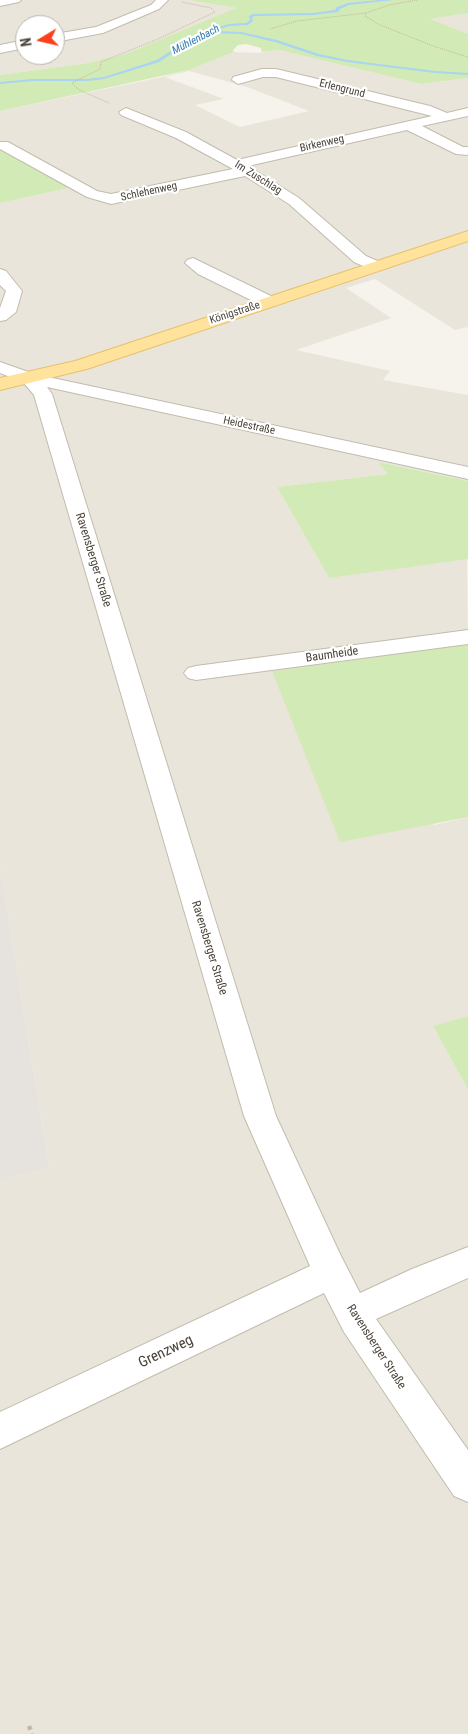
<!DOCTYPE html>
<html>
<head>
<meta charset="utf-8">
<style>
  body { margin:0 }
  #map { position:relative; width:468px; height:1734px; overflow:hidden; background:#f6f3ec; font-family:"Roboto Condensed",sans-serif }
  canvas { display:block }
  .north { position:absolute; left:15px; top:15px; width:50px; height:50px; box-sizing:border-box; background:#fff; border:1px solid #b7b4b0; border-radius:50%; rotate:261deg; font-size:14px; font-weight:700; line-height:20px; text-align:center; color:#4b4439 }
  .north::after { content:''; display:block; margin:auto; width:18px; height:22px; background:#fc3f1d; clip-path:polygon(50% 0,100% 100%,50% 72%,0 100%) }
</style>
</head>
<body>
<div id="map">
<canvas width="468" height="1734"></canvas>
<div class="north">N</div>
</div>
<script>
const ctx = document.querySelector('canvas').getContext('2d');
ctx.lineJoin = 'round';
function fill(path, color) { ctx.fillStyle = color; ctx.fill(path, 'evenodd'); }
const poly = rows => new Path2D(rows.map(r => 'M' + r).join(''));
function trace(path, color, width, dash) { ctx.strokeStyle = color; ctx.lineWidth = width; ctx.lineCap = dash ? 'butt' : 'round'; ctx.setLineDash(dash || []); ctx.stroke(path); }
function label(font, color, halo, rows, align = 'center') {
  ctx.font = font + ' "Roboto Condensed",sans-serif'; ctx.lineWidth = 4.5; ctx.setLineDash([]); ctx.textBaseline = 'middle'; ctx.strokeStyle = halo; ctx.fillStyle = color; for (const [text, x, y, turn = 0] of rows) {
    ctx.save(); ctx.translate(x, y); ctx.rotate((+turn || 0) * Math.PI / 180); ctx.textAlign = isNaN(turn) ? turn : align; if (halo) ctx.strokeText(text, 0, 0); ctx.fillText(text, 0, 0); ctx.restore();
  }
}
fill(poly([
  [0,0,189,0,237,8,125,54,88,63,0,75],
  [25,25,55,25,55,55,25,55],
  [468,13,468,34,429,19],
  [279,50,421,84,468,78,468,327,455,330,375,279,346,288,391,318,296,350,390,371,383,380,468,395,468,481,379,462,389,474,277,487,329,578,467,558,468,644,272,671,434,825,468,817,468,1016,433,1026,468,1090,468,1734,0,1734,0,1181,49,1167,0,866,0,203,72,187,0,148,0,111,162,77,189,70,234,52,258,53],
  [189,71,247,87,309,111,240,127,195,105,224,99,165,77]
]), '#eae5da');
fill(poly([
  [0,866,49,1167,0,1181]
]), '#e6e2dd');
fill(poly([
  [189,0,468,0,468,13,430,19,468,34,468,78,421,84,279,50,262,52,261,48,246,44,238,45,233,50,234,52,189,70,0,111,0,75,88,63,125,54,236,8],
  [0,148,73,187,0,203],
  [378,462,468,481,468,559,329,578,277,487,388,474],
  [468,644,468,817,340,842,272,671],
  [468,1016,468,1090,433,1026]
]), '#d2eab5');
fill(poly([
  [379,0,393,0,349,5,340,9,338,12,313,15,255,16,252,17,253,21,248,25,229,26,214,31,188,43,159,62,104,79,87,81,32,81,0,84,0,82,32,79,87,79,104,77,157,60,186,41,212,29,229,24,246,23,250,20,249,16,253,14,313,13,335,10,337,7,348,3,379,0],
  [215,31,241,32,277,40,319,54,347,60,435,71,468,73,468,75,435,73,347,62,317,56,275,42,241,34,216,33,215,31]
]), '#a9d4f2');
const minor = poly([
  [0,0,21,0,19,2,0,6,0,0],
  [156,0,168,0,159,9,103,33,55,42,55,34,96,27,151,5,156,0],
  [25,40,25,48,0,53,0,45,25,40],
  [262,69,276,69,430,106,447,113,468,108,468,116,422,126,463,147,468,147,468,155,456,154,407,130,248,166,299,198,366,256,382,263,384,266,382,269,370,269,354,262,289,204,245,176,111,204,87,197,0,149,0,142,8,142,97,191,111,194,233,169,176,138,121,115,119,112,126,108,186,132,237,160,432,116,276,77,263,77,238,84,232,80,233,77,262,69],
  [193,258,275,298,277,302,275,306,263,306,198,274,185,263,187,260,193,258],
  [0,269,6,271,22,291,16,312,6,320,0,321,0,308,6,291,0,285,0,269],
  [0,362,34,374,468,467,468,479,47,387,52,394,276,1116,340,1254,360,1293,412,1269,468,1247,468,1278,376,1319,468,1450,468,1502,454,1496,344,1332,324,1293,0,1449,0,1412,310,1266,244,1116,34,395,23,382,0,373,0,362],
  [468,630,468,644,196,680,188,678,184,673,188,668,196,666,468,630]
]);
const major = poly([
  [468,231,468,241,87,369,0,390,0,378,75,361,468,231]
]);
trace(minor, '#c2bbae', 2);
trace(major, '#e6c16a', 2);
trace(poly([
  [417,0,389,5,366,13,365,16,380,25,436,47,468,57],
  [270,29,297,21,366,13],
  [109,103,79,90,72,83,100,69,101,62,158,39,215,12,211,8,181,2]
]), '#c4b79f', 1, [1, 1]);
trace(poly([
  [29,1726,32,1734]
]), '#c4b79f', 4.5, [4, 4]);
fill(minor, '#fff');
fill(major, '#ffe39c');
label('italic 11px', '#2e7ab2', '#fff', [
  ["Mühlenbach",196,40,-27]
]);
label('11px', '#4b4439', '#fff', [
  ["Erlengrund",342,89,14],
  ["Birkenweg",322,144,-13],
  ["Im Zuschlag",258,178,32],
  ["Schlehenweg",149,192,-12],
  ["Königstraße",235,313,-18],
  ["Heidestraße",249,426,12]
]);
label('12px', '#4b4439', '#fff', [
  ["Ravensberger Straße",93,560,73],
  ["Baumheide",332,655,-8],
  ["Ravensberger Straße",209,948,73],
  ["Ravensberger Straße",376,1347,57]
]);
label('15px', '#4b4439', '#fff', [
  ["Grenzweg",166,1352,-25]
]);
</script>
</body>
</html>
